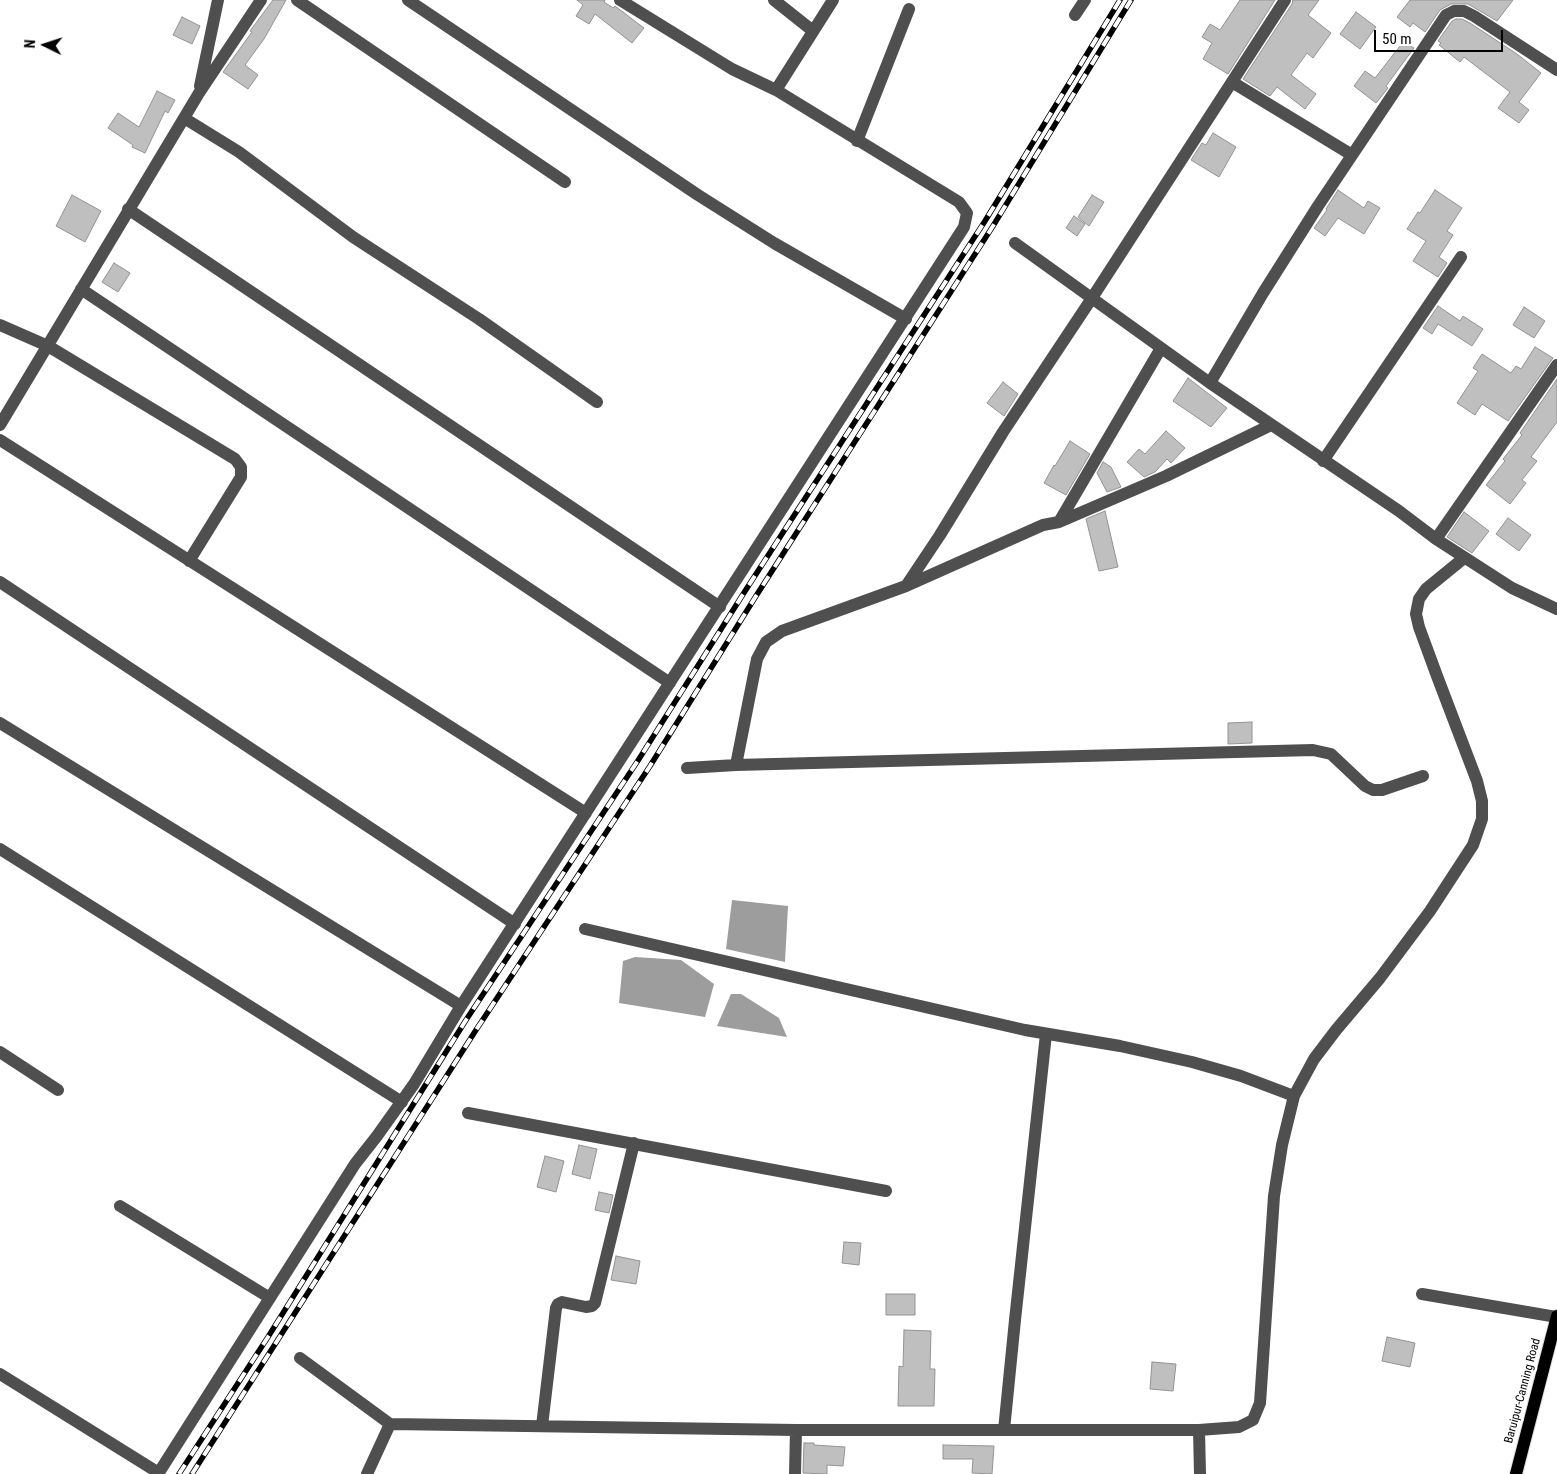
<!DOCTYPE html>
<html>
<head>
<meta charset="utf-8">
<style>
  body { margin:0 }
  #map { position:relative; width:1557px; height:1474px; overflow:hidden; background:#fff; font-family:"Roboto Condensed",sans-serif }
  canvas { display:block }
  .north { position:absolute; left:20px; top:20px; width:50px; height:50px; -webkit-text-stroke:4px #fff; paint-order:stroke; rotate:274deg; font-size:14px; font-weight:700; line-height:20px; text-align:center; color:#000 }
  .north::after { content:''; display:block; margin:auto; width:18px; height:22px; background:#000; clip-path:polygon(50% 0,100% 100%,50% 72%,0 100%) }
  .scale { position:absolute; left:1374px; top:30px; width:129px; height:22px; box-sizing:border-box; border:2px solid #000; border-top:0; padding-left:6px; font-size:15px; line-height:18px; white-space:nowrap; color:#000; -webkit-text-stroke:4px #fff; paint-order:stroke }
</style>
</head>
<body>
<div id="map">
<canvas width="1557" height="1474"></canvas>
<div class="north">N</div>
<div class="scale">50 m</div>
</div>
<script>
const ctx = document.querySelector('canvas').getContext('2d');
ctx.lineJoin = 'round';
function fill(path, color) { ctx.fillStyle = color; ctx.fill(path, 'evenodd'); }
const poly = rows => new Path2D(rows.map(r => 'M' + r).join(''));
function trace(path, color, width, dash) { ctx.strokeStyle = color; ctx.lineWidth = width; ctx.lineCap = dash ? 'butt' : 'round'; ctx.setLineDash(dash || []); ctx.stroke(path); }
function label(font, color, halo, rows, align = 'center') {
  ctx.font = font + ' "Roboto Condensed",sans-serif'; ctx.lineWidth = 5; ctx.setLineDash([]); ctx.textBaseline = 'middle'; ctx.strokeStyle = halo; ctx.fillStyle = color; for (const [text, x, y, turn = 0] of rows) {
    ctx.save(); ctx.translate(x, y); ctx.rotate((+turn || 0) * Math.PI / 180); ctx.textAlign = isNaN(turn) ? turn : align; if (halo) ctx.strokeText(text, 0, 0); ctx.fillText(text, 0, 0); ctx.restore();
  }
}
fill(poly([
  [732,900,788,906,785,962,726,949],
  [635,957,681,960,714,984,705,1017,619,1003,623,961],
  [731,994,741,994,779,1018,787,1037,717,1026]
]), '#9d9d9d');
const building = poly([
  [273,0,286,0,264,39,245,65,258,75,248,89,223,72,252,32,250,31,273,0],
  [577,0,605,0,604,2,613,8,615,6,644,28,632,43,595,14,589,24,576,16,583,5,577,0],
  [1240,0,1275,0,1228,74,1203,59,1212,43,1202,37,1210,24,1220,30,1240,0],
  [1293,0,1319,0,1308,15,1331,33,1313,58,1307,53,1291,75,1316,94,1305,109,1277,87,1270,96,1243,79,1292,4,1293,0],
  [1410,0,1513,0,1497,21,1468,4,1451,4,1440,10,1425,32,1413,23,1410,27,1397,17,1410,0],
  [1356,12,1376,27,1360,49,1340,34,1356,12],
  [182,17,200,26,192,44,173,35,182,17],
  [1456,19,1462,19,1470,23,1517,54,1541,73,1519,102,1529,110,1519,123,1498,108,1510,92,1464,57,1460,62,1439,45,1441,43,1438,41,1452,21,1456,19],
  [1404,41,1414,48,1386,86,1388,88,1376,103,1354,86,1365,71,1375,78,1404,41],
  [157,91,175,100,168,113,165,111,145,153,132,147,133,145,108,128,118,113,139,127,157,91],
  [1213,133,1236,147,1219,177,1191,160,1202,143,1206,145,1213,133],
  [1338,190,1364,208,1368,201,1380,208,1364,234,1338,218,1325,236,1314,228,1327,210,1326,209,1338,190],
  [1435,190,1462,208,1447,231,1453,235,1439,257,1447,263,1438,277,1413,261,1426,241,1407,229,1418,212,1420,213,1435,190],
  [72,195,101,211,85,242,56,226,72,195],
  [1092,195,1104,202,1089,226,1078,217,1092,195],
  [1074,216,1085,224,1077,236,1066,228,1074,216],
  [114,263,130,273,118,292,102,282,114,263],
  [1438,306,1460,321,1463,316,1483,329,1472,346,1438,324,1432,334,1423,328,1438,306],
  [1524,307,1545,321,1534,338,1513,325,1524,307],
  [1535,347,1553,358,1508,421,1482,404,1475,415,1457,403,1478,371,1473,368,1482,354,1511,373,1516,366,1521,369,1535,347],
  [1188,378,1227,408,1211,427,1173,401,1188,378],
  [1557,379,1557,422,1531,457,1537,461,1522,480,1526,483,1510,504,1486,485,1505,461,1503,459,1522,435,1520,433,1557,379],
  [1003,382,1018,394,1004,416,987,403,1003,382],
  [1166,431,1185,448,1171,463,1167,459,1155,472,1144,477,1127,462,1139,449,1145,454,1166,431],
  [1070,441,1090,454,1066,495,1044,483,1054,465,1055,466,1070,441],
  [1103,462,1111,467,1121,487,1107,492,1097,473,1103,462],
  [1105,511,1118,567,1099,571,1086,519,1105,511],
  [1464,512,1489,531,1472,553,1447,537,1464,512],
  [1508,518,1531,535,1519,551,1496,534,1508,518],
  [1252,722,1252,743,1228,744,1228,723,1252,722],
  [579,1145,597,1149,590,1179,572,1174,579,1145],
  [545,1156,564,1161,556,1192,537,1187,545,1156],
  [599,1192,613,1195,609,1213,595,1210,599,1192],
  [844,1242,861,1243,859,1265,842,1263,844,1242],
  [616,1256,640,1261,636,1284,611,1280,616,1256],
  [886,1294,915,1294,915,1315,886,1315,886,1294],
  [904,1330,931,1331,930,1369,935,1369,934,1406,898,1406,899,1366,903,1367,904,1330],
  [1387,1337,1415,1343,1410,1367,1382,1361,1387,1337],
  [1152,1362,1176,1364,1173,1391,1150,1389,1152,1362],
  [804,1443,814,1443,814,1445,845,1447,843,1466,827,1465,827,1474,803,1473,804,1443],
  [943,1445,994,1446,992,1474,972,1473,973,1459,943,1459,943,1445]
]);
fill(building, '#bfbfbf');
trace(building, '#939393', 1);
const major = poly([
  [1516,1474,1557,1316]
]);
trace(major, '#dbdbdb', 14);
trace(poly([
  [297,0,565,182],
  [408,0,698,195,774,243,906,319],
  [620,0,732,69,776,90],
  [774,0,813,31],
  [1075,15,1085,0],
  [1232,82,1352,155],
  [200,86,218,0],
  [184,118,239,152,353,237,479,319,597,402],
  [857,141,909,9],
  [128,209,720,607],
  [1015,243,1210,383,1399,511,1436,539,1512,588,1557,609],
  [81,289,670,683],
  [0,325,48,346,235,459,241,467,241,477,189,561],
  [1210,383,1263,293,1318,206,1446,15,1454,11,1464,11,1474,16,1557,70],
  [0,425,199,93,261,0],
  [0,440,586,813],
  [1323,461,1461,257],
  [1059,522,1161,348],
  [1436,539,1557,365],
  [0,582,515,924],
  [906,586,940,535,1003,432,1092,298,1285,0],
  [0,723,461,1006],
  [736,765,757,659,766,642,782,631,906,586,1043,525,1059,522,1166,476,1271,425],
  [687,768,736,765,1313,750,1331,754,1365,786,1373,790,1382,790,1423,776],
  [0,849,402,1102],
  [585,929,1025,1030,1120,1046,1192,1062,1241,1076,1294,1096],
  [0,1052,58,1090],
  [468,1113,886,1191],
  [120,1206,270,1298],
  [1422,1294,1557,1317],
  [300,1358,390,1424,796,1430,1199,1430,1239,1427,1253,1420,1260,1403,1274,1196,1282,1145,1294,1096,1314,1059,1336,1030,1380,978,1430,911,1473,845,1482,819,1482,801,1477,781,1437,676,1419,627,1416,614,1419,599,1426,589,1464,558],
  [0,1374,159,1473],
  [542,1426,556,1308,558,1304,562,1302,586,1307,592,1306,595,1303,634,1143],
  [1004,1430,1015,1320,1046,1034],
  [1199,1430,1200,1474],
  [158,1474,355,1164,377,1136,414,1084,461,1006,964,227,967,213,959,202,776,90,833,0],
  [367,1474,390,1424],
  [795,1474,796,1430]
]), '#4f4f4f', 12);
trace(major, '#000', 12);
const rail = poly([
  [179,1474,268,1337,466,1020,639,759,747,588,985,221,1120,0],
  [192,1474,476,1030,650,766,756,596,993,226,1131,0]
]);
trace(rail, '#000', 5.5);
trace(rail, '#fff', 4, [11]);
label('12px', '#000', '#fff', [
  ["Baruipur-Canning Road",1523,1391,-75]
]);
</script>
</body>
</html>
